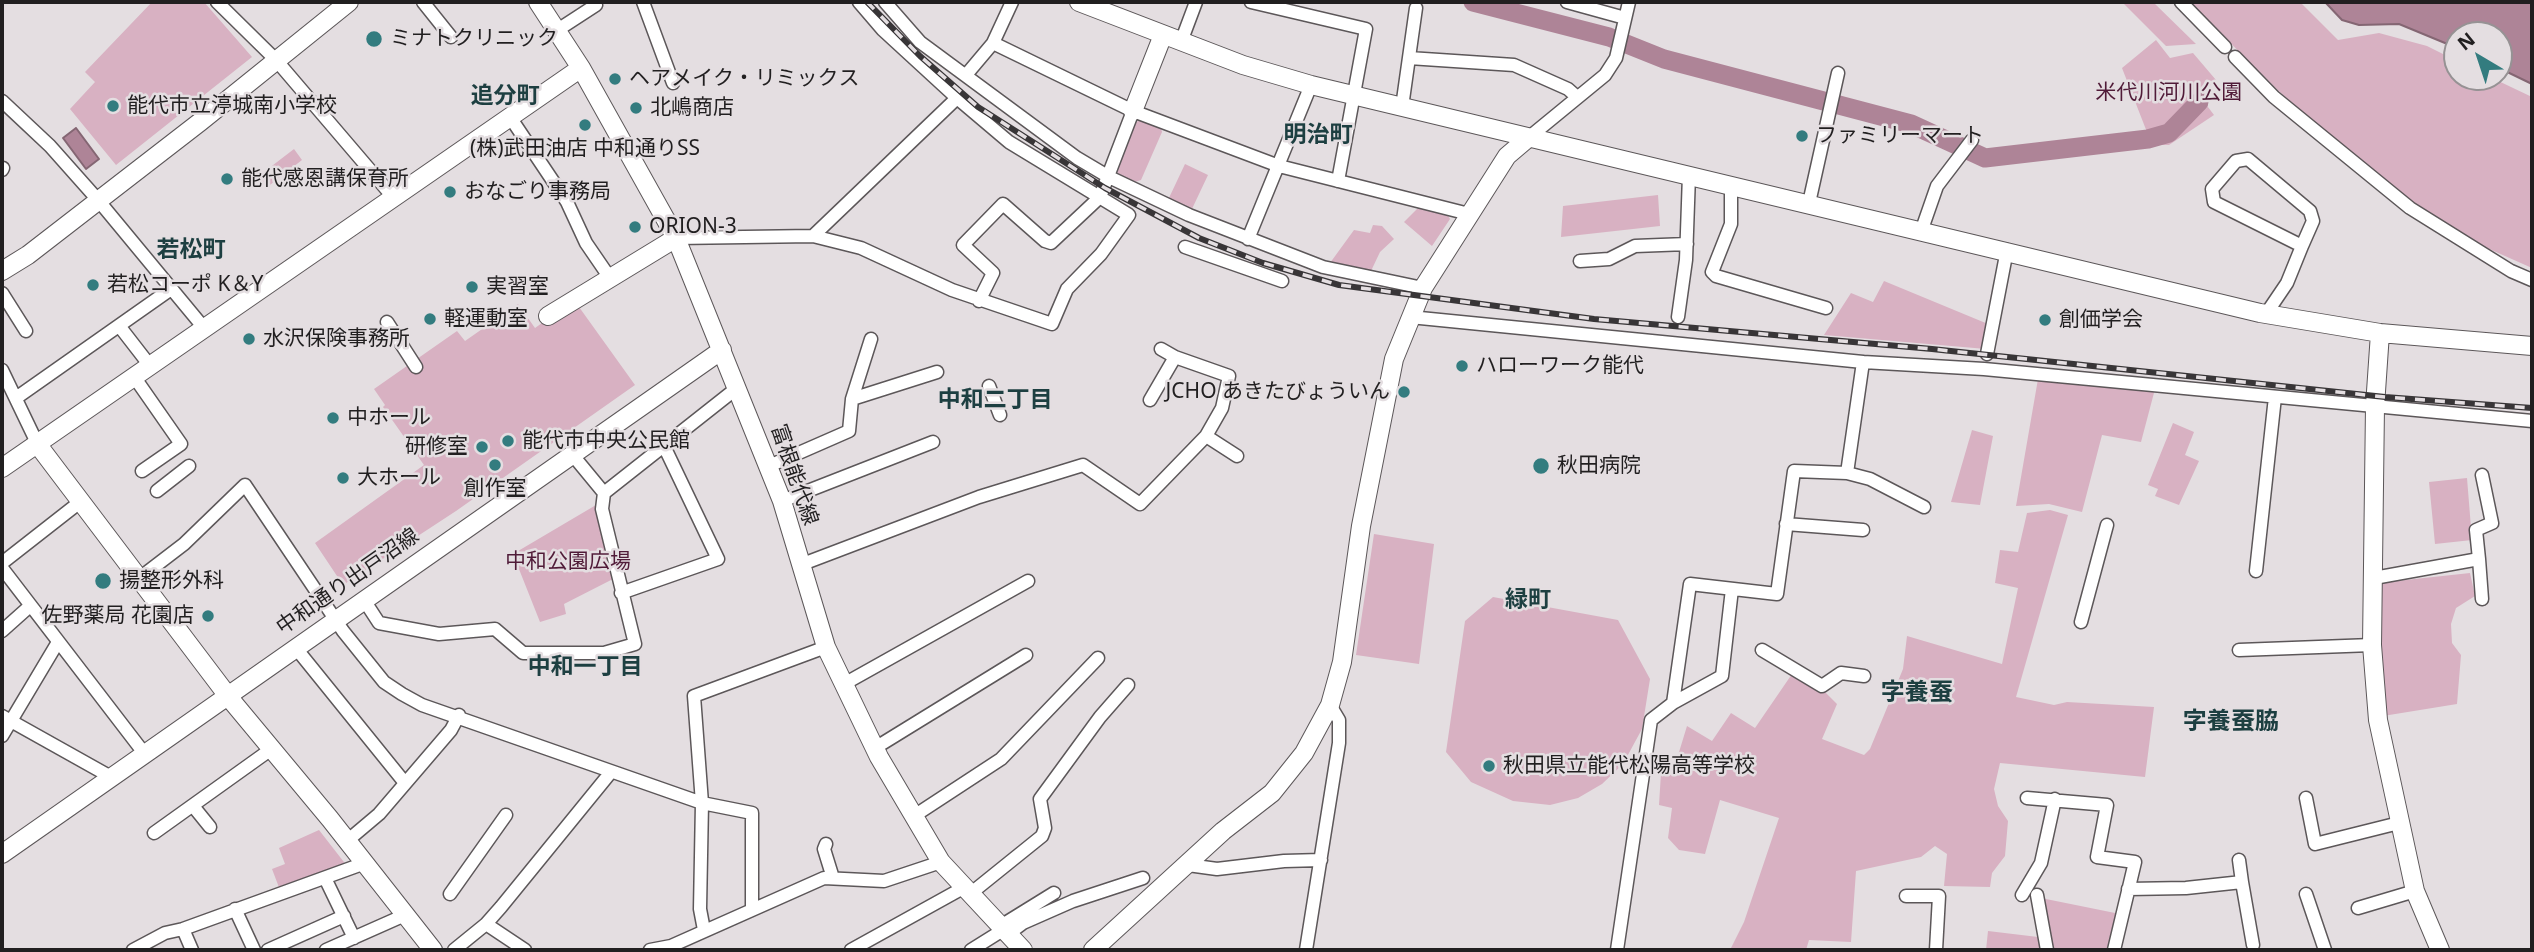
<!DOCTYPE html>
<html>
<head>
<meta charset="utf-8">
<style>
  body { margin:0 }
  #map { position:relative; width:2534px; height:952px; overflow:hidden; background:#e4dee1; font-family:"Noto Sans",sans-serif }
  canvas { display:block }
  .frame { position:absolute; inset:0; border:4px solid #211f20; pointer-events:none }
  .north { position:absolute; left:2443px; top:21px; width:70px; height:70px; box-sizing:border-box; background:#e4dee1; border:2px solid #969294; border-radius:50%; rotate:321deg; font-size:19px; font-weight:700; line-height:28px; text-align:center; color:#211f20 }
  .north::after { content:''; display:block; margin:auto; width:24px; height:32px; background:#337c7f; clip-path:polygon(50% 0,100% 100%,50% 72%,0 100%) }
</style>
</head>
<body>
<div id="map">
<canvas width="2534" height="952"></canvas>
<div class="frame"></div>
<div class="north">N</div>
</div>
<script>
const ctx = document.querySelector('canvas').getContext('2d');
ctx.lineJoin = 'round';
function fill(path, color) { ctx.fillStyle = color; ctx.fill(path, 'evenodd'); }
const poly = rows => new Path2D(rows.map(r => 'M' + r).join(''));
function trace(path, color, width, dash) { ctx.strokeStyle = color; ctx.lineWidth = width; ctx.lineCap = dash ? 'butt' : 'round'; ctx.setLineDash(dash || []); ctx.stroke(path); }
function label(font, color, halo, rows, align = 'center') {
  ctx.font = font + ' "Noto Sans","Noto Sans JP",sans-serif'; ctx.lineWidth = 5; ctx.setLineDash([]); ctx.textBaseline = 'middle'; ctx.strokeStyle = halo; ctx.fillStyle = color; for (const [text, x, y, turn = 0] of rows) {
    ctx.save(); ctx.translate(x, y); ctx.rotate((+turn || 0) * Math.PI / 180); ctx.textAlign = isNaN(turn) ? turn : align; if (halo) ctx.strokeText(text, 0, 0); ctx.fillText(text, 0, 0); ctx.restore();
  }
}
fill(poly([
  [152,2,204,2,252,57,116,165,70,109,95,82,85,72],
  [2122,2,2153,2,2196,44,2166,46],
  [2189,2,2300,2,2338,40,2379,33,2427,46,2457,61,2457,77,2490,77,2532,97,2532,268,2487,248,2410,203,2311,123],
  [2156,40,2170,58,2193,53,2216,80,2203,92,2210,99,2205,103,2214,115,2169,145,2152,145,2122,68],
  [1140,120,1161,128,1162,132,1141,180,1135,182,1118,174,1116,168,1135,123],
  [294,149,302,160,266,188,261,181,267,176,264,172],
  [1185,164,1208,175,1191,211,1168,200],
  [1658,195,1660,226,1561,237,1563,206],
  [1420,206,1447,214,1450,219,1432,246,1404,222],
  [1373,225,1382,226,1394,239,1380,252,1371,271,1330,263,1354,230,1370,233],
  [1884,281,1988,324,1986,349,1824,335,1851,293,1873,302],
  [574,300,635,385,456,511,343,585,315,543,424,465,383,407,385,405,374,389,457,331,465,341,518,304,535,328],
  [2038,379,2155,389,2141,442,2102,435,2082,512,2049,504,2016,506],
  [2173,423,2194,432,2185,455,2199,461,2179,505,2155,496,2158,489,2148,485],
  [1972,430,1993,436,1980,505,1951,502],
  [2467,478,2472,540,2435,544,2429,482],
  [596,505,613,579,564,604,566,614,540,622,513,554],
  [2050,510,2068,515,2016,697,2054,705,2067,702,2154,707,2145,777,2000,763,1994,789,1998,806,2008,821,2005,856,1992,873,1990,887,1944,886,1947,854,1935,846,1921,857,1856,871,1851,942,1809,940,1806,950,1730,950,1744,922,1779,818,1720,800,1705,854,1679,850,1668,838,1672,808,1659,805,1661,773,1672,775,1687,726,1712,741,1731,713,1755,728,1792,674,1825,692,1837,704,1822,739,1864,755,1870,749,1903,669,1907,636,2002,664,2018,588,1995,583,2000,550,2018,552,2027,513],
  [1374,534,1434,544,1419,664,1356,655],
  [2470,573,2475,596,2456,608,2451,624,2452,643,2461,655,2457,704,2383,716,2378,583],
  [1493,597,1618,620,1650,679,1642,729,1623,764,1602,784,1578,798,1550,805,1513,801,1471,782,1446,752,1465,621],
  [319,830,347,866,280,890,272,869,285,864,279,848],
  [2041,898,2120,914,2111,950,2054,950,2048,943],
  [1988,931,2038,937,2043,950,1986,950]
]), '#d8b1c2');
const water = poly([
  [2325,2,2532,2,2532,84,2499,68,2499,35,2457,35,2457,48,2399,24,2359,25,2342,20,2325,2],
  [2197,99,2202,105,2182,128,2168,139,2154,141,2152,133,2167,129,2197,99],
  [76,128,99,159,86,169,63,138,76,128]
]);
fill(water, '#ae8497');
trace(water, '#846673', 2);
trace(poly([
  [1473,2,1609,37,1664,59,1911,124,1985,158,2148,139,2169,133,2199,102]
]), '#ae8497', 19);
const street = poly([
  [217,2,276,60,393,197],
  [423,2,451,37],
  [643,2,673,83],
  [859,2,883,30,957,98],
  [885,2,920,42,1077,158,1109,177,1189,215,1323,267,1423,288],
  [1251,2,1366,29,1338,181],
  [1567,2,1625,18],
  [2181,2,2225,47],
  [556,31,596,5],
  [1181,42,1196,2],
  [993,43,1133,111,1279,166,1469,214],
  [2235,57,2274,97,2410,208,2511,271,2532,280],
  [1409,58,1514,65,1568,89,1577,97],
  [966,75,993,43,1012,2],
  [2,101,50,146,98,200,204,328],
  [1402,107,1416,8],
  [510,117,567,202,586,243,610,278],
  [1527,139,1605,75,1616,58,1629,2],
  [2,170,3,168],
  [1731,185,1731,224,1712,272,1716,276,1826,308],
  [1809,203,1838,73],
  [1922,229,1937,186,1972,140],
  [676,238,813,236,861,248,952,290,1052,324,1067,289,1101,254,1129,215,1009,142,957,98,813,236],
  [1248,239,1311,85],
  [1185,247,1282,281],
  [1580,261,1609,259,1635,246,1687,244],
  [2,293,26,331],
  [979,301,993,273,963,245,1003,204,1045,241,1051,243,1100,197,1133,111],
  [2266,314,2287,283,2302,246,2313,221,2310,211,2248,159,2236,161,2212,189,2214,202,2302,246],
  [1410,317,1863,362,1984,369,2532,421],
  [1678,317,1686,260,1689,175],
  [387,322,416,367],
  [120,327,151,367],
  [1987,354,2007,250],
  [2,370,38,445],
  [135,378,181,444,142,471],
  [989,386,1000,415],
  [16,398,171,289],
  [852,399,937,372],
  [1150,400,1175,357],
  [1206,436,1237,456],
  [571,453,604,493],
  [769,466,849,431,852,399,871,339],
  [1847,473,1863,362],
  [157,491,189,466],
  [782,501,933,442],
  [1786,524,1863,530],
  [2479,559,2476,530,2492,523,2482,475],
  [2,563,80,502],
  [800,565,979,497,1083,465,1140,504,1206,436,1222,408,1229,376,1175,357,1161,349],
  [2,568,144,753],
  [2256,571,2275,397],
  [2374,578,2479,559,2482,599],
  [137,580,184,544,245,485,343,631,384,682,402,694,422,705,702,803,752,813,752,909],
  [621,593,718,559,664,446],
  [364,600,379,623,439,634,495,629,523,653,604,653,635,644,602,509,604,493,737,388],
  [2081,622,2107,525],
  [2,631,30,606],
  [295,647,405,783],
  [1762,650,1822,686,1841,673,1864,676],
  [2239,650,2372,645],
  [844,684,1028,581],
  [1673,703,1690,584,1777,594,1794,471,1847,473,1870,479,1924,507],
  [2,716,111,777],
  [2,736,58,642],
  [875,748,1026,655],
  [2027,798,2107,805,2097,857,2135,862,2114,950],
  [2306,798,2315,844,2399,823],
  [193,806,210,827],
  [914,816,1001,759,1098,658],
  [154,833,270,750],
  [347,841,379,814,451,730,459,715],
  [826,844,824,849,833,878],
  [1188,865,1217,869,1284,861,1321,860],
  [325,878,354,938],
  [2242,882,2253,945],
  [2128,889,2186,888,2242,882,2239,860],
  [450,894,506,815],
  [970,894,1042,836,1045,828,1040,799,1100,717,1128,685],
  [2306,894,2325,950],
  [2022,895,2041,863,2055,799],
  [2037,895,2047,950],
  [1906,896,1939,896,1936,950],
  [2358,908,2415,891],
  [235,909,254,950],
  [486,924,525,950],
  [999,927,1054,893],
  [183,929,192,950],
  [704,930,700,909,702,803,694,696,826,647],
  [1007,935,1023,923,1073,901,1143,878],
  [133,950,165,933,183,929,365,863],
  [268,950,344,916],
  [326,950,405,915],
  [454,950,486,924,501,907,611,772],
  [650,950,671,946,824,878,884,881,941,862],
  [851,950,963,888],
  [971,950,1003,930],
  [1306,950,1339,743,1339,720,1330,705],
  [1617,950,1651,720,1673,703,1722,676,1732,589]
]);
const secondary = poly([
  [538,2,581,68,676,238,782,501,826,647,879,757,941,862,1023,950],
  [1079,2,1243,65,1311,85,2260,313,2380,333,2532,346],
  [1133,111,1163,35],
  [2,271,28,255,200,122,349,2],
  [548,316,676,238],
  [2380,333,2375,406,2372,645,2378,720,2415,891,2440,950],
  [38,445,231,700,330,819,433,950],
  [2,468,581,68],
  [2,854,722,350],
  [1093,950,1223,831,1272,793,1304,753,1330,705,1342,662,1361,526,1394,359,1423,288,1507,156,1527,139]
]);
trace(street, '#5c5759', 15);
trace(secondary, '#5c5759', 20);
trace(street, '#fff', 12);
trace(secondary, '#fff', 18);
const rail = poly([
  [867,2,920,56,978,107,1105,188,1199,238,1263,263,1339,285,1594,319,1932,349,2385,397,2532,408]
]);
trace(rail, '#383537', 6);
trace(rail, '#e4dee1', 3.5, [10]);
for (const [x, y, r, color] of [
  [374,39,9,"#337c7f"],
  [615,79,7,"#337c7f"],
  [113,106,7,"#337c7f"],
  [636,108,7,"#337c7f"],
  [585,125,7,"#337c7f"],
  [1802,136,7,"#337c7f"],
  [227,179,7,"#337c7f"],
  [450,192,7,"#337c7f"],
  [635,227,7,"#337c7f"],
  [93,285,7,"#337c7f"],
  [472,287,7,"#337c7f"],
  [430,319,7,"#337c7f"],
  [2045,320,7,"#337c7f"],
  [249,339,7,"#337c7f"],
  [1462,366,7,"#337c7f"],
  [1404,392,7,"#337c7f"],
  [333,418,7,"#337c7f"],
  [508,441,7,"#337c7f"],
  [482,447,7,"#337c7f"],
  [495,465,7,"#337c7f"],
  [1541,466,9,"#337c7f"],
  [343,478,7,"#337c7f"],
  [103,581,9,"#337c7f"],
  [208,616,7,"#337c7f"],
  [1489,766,7,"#337c7f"]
]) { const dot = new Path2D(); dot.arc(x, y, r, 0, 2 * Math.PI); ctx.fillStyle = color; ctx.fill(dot); trace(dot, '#e4dee1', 2.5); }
label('21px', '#211f20', '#e4dee1', [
  ["ミナトクリニック",390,39],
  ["ヘアメイク・リミックス",629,79],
  ["能代市立渟城南小学校",127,106],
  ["北嶋商店",650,108],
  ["ファミリーマート",1816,136],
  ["(株)武田油店 中和通りSS",585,149,"center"],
  ["能代感恩講保育所",241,179],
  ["おなごり事務局",464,192],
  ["ORION-3",649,227],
  ["若松コーポ K＆Y",107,285],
  ["実習室",486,287],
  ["軽運動室",444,319],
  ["創価学会",2059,320],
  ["水沢保険事務所",263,339],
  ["ハローワーク能代",1476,366],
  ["JCHO あきたびょういん",1390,392,"right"],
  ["中ホール",347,418],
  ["能代市中央公民館",522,441],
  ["研修室",468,447,"right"],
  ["秋田病院",1557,466],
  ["大ホール",357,478],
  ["創作室",495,489,"center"],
  ["揚整形外科",119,581],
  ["佐野薬局 花園店",194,616,"right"],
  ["秋田県立能代松陽高等学校",1503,766]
], 'left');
label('21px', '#501b38', '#e4dee1', [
  ["米代川河川公園",2169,93],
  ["中和公園広場",568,562]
]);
label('21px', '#211f20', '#e4dee1', [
  ["富根能代線",794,475,71],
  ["中和通り出戸沼線",348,582,-35]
]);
label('bold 23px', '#1d3f41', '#e4dee1', [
  ["追分町",505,96],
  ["明治町",1318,135],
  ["若松町",191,250],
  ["中和二丁目",995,400],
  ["緑町",1528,600],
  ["中和一丁目",585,667]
]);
label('bold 24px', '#1d3f41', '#e4dee1', [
  ["字養蚕",1917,693],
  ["字養蚕脇",2231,722]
]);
</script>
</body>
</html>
